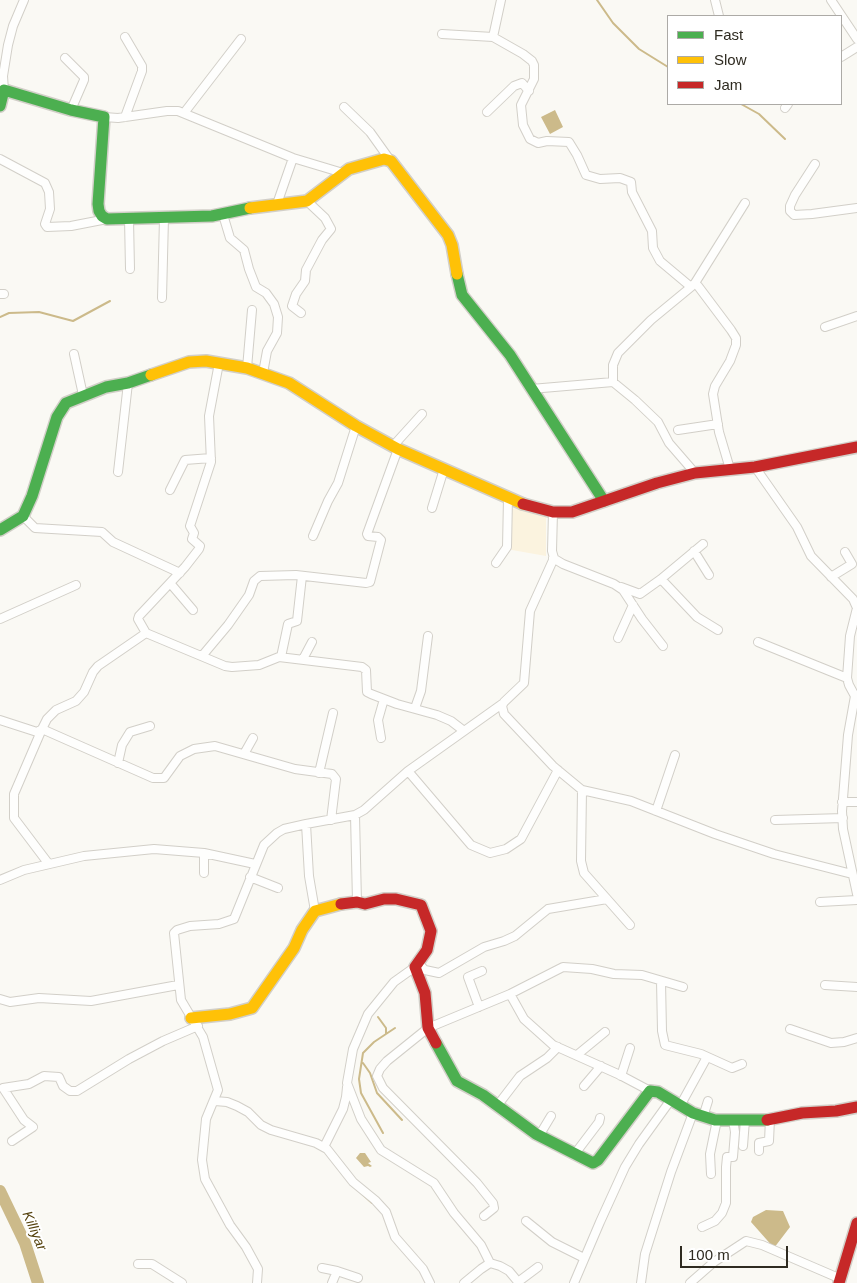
<!DOCTYPE html>
<html>
<head>
<meta charset="utf-8">
<style>
  body { margin:0 }
  #map { position:relative; width:857px; height:1283px; overflow:hidden; background:#faf9f4; font-family:Arial,sans-serif }
  canvas { display:block }
  .legend { position:absolute; left:667px; top:15px; width:175px; height:90px; box-sizing:border-box; background:#fff; border:1px solid #acaaa6; margin:0; padding:6px 9px; list-style:none; font-size:15px; color:#2f2b21 }
  .legend li { display:flex; align-items:center; gap:10px; height:25px }
  .legend b { width:25px; border:1px solid #acaaa6 }
  .scale { position:absolute; left:680px; top:1246px; width:108px; height:22px; box-sizing:border-box; border:2px solid #2f2b21; border-top:0; padding-left:6px; font-size:15px; line-height:18px; white-space:nowrap; color:#2f2b21; -webkit-text-stroke:4px #fff; paint-order:stroke }
</style>
</head>
<body>
<div id="map">
<canvas width="857" height="1283"></canvas>
<ul class="legend">
<li><b style="height:6px;background:#4caf50"></b>Fast</li>
<li><b style="height:6px;background:#ffc107"></b>Slow</li>
<li><b style="height:6px;background:#c62828"></b>Jam</li>
</ul>
<div class="scale">100 m</div>
</div>
<script>
const ctx = document.querySelector('canvas').getContext('2d');
ctx.lineJoin = 'round';
function fill(path, color) { ctx.fillStyle = color; ctx.fill(path, 'evenodd'); }
const poly = rows => new Path2D(rows.map(r => 'M' + r).join(''));
function trace(path, color, width, dash) { ctx.strokeStyle = color; ctx.lineWidth = width; ctx.lineCap = dash ? 'butt' : 'round'; ctx.setLineDash(dash || []); ctx.stroke(path); }
function label(font, color, halo, rows, align = 'center') {
  ctx.font = font + ' Arial,sans-serif'; ctx.lineWidth = 4; ctx.setLineDash([]); ctx.textBaseline = 'middle'; ctx.strokeStyle = halo; ctx.fillStyle = color; for (const [text, x, y, turn = 0] of rows) {
    ctx.save(); ctx.translate(x, y); ctx.rotate((+turn || 0) * Math.PI / 180); ctx.textAlign = isNaN(turn) ? turn : align; if (halo) ctx.strokeText(text, 0, 0); ctx.fillText(text, 0, 0); ctx.restore();
  }
}
fill(poly([
  [516,508,546,517,546,556,512,550,503,546,505,525,511,509]
]), '#fbf3df');
fill(poly([
  [555,110,563,127,550,134,541,117],
  [360,1153,365,1153,371,1162,368,1163,372,1166,370,1167,368,1166,364,1167,356,1158],
  [766,1210,783,1211,790,1227,774,1248,751,1222,753,1217]
]), '#ccba8a');
trace(poly([
  [597,0,613,23,639,49,668,67],
  [741,104,759,114,785,139],
  [0,317,9,313,39,312,73,321,110,301],
  [378,1017,386,1028,386,1034],
  [363,1063,370,1073,377,1093,402,1120],
  [383,1133,361,1093,359,1079,363,1053,374,1042,395,1028],
  [361,1193,372,1203]
]), '#ccba8a', 2);
trace(poly([
  [0,1191,25,1243,38,1283]
]), '#ccba8a', 12);
const street = poly([
  [501,0,493,37,523,54,532,61,534,65,534,79,521,105,523,125,530,139,538,143,547,141,569,142,577,155,586,175,600,179,620,178,631,182,632,192,652,231,653,248,660,261,691,287,651,320,618,353,613,365,613,382,635,400,658,422,669,443,695,473],
  [715,0,719,16],
  [831,0,857,39],
  [442,34,493,37],
  [125,37,142,66,142,71,125,117],
  [841,57,857,47],
  [65,58,84,77,84,80,71,110],
  [4,90,3,76,8,45,13,26,24,0],
  [344,107,370,132,390,160],
  [785,108,788,104],
  [487,112,514,86,522,83,529,91],
  [184,113,241,39],
  [104,117,118,118,167,111,178,111,293,158,343,173],
  [0,159,45,183,49,192,50,209,45,224,47,227,71,226,107,219],
  [815,164,795,195,790,206,790,211,794,215,812,214,857,208],
  [277,204,293,158],
  [225,214,224,218,230,238,244,250,249,269,256,287,266,293,274,304,278,317,277,333,267,351,263,373],
  [129,219,130,269],
  [695,283,745,203],
  [691,287,695,283,698,286,731,330,736,338,736,345,730,361,715,386,713,394,719,432,730,469],
  [0,294,4,294],
  [162,298,164,218],
  [301,313,292,306,296,294,305,281,306,270,322,240,331,229,325,218,307,201],
  [825,327,857,316],
  [74,354,83,395],
  [247,368,252,310],
  [531,389,613,382],
  [678,430,718,424],
  [393,446,422,414],
  [755,467,797,527,811,556,853,599,857,608,850,636,847,678,849,685,855,696,848,735,842,811,843,829,857,894],
  [118,472,128,383],
  [170,490,185,460,211,458],
  [432,508,444,469],
  [553,512,552,551,554,558,530,611,524,683,504,702,502,706,504,714,553,766,582,790,631,801,715,834,774,854,852,874],
  [23,516,35,528,102,532,113,542,180,573],
  [313,536,328,501,338,483,356,426],
  [694,551,709,575],
  [553,558,563,564,614,584,623,590,642,619,663,646],
  [496,563,507,547,508,498],
  [831,577,852,564,845,552],
  [661,579,703,544],
  [170,583,193,610],
  [621,587,640,594,661,579,697,617,718,630],
  [0,619,76,585],
  [146,633,225,666,232,667,259,665,279,657,362,667,366,670,367,692,371,694,397,704,437,715,451,721,464,731],
  [618,638,633,605],
  [758,642,847,678],
  [202,656,228,625,249,595,254,581,260,576,296,575,366,583,370,582,381,540,378,537,368,536,367,534,398,449],
  [281,657,288,624,297,621,302,576],
  [303,659,312,642],
  [415,708,421,691,428,636],
  [0,720,37,732,42,729,47,719,56,710,76,701,84,692,93,672,98,666,146,633,138,619,139,616,185,567,199,549,200,546,192,539,194,533,190,526,211,462,209,416,219,363],
  [381,738,378,720,384,699],
  [244,754,253,738],
  [118,763,122,745,130,732,150,726],
  [408,771,471,845,490,853,506,849,521,839,558,770],
  [319,773,333,713],
  [582,790,581,861,584,873,630,925],
  [842,802,857,802],
  [656,811,675,755],
  [355,815,357,902],
  [775,820,843,818],
  [306,824,309,876,315,911],
  [48,863,14,818,14,794,42,729,153,778,164,778,180,756,194,749,215,746,295,769,332,774,336,779,331,820],
  [204,873,204,853],
  [250,877,278,888],
  [0,880,24,870,84,856,154,849,204,853,255,864],
  [820,902,857,900],
  [418,963,425,970,439,973,484,947,504,941,515,936,548,909,607,899],
  [415,967,394,982,368,1014,353,1049,347,1083,361,1119,381,1150,434,1183,454,1213,481,1245,490,1263],
  [661,981,662,1031,665,1045,701,1054,732,1068,742,1064],
  [825,985,857,987],
  [510,994,524,1019,553,1045,620,1075,652,1092],
  [0,999,10,1002,39,998,91,1001,178,985],
  [479,1007,468,977,482,971],
  [790,1029,831,1043,844,1042,857,1038],
  [577,1055,605,1032],
  [621,1076,630,1048],
  [584,1086,601,1066],
  [215,1101,227,1102,237,1106,248,1112,261,1125,271,1130,316,1143,327,1149,353,1182,375,1200,386,1212,395,1237,423,1269,430,1283],
  [497,1106,520,1076,547,1058,558,1047],
  [680,1106,707,1057],
  [703,1117,708,1101],
  [539,1136,551,1116],
  [12,1141,33,1127,24,1120,3,1088,29,1084,44,1076,59,1077,63,1086,70,1091,77,1091,129,1059,163,1041,198,1026],
  [743,1146,745,1120],
  [324,1147,343,1109,346,1097,347,1087],
  [759,1151,759,1143,769,1141,770,1119],
  [574,1155,599,1122,600,1118],
  [711,1174,710,1154,717,1120],
  [484,1216,494,1208,493,1203,477,1183,383,1088,377,1076,380,1069,387,1061,428,1028,510,994,563,967,592,969,614,974,642,975,683,987],
  [526,1221,552,1242,584,1258],
  [702,1227,715,1221,722,1213,726,1203,726,1167,727,1157,733,1157,735,1132,733,1120],
  [138,1264,152,1264,182,1283],
  [322,1268,337,1271,332,1283],
  [337,1271,358,1278],
  [518,1282,538,1267],
  [257,1283,258,1269,246,1247,230,1225,205,1179,202,1160,206,1119,218,1090,203,1037,181,1000,174,933,177,930,190,926,219,924,234,919,264,845,277,833,284,829,306,824,355,815,364,810,408,771,502,704],
  [464,1283,481,1269,490,1263,500,1266,509,1271,519,1283],
  [574,1283,600,1222,625,1167,639,1144,670,1101],
  [641,1283,645,1254,651,1235,671,1172,693,1113],
  [690,1283,714,1262,746,1241,762,1245,841,1279]
]);
const fast = poly([
  [0,106,4,90,71,110,104,117,98,204,99,211,102,216,107,219,212,216,250,208],
  [457,274,462,295,510,355,604,501],
  [0,530,23,516,32,496,57,417,66,403,106,387,128,383,151,375],
  [436,1043,457,1081,483,1095,536,1134,593,1163,598,1160,650,1091,658,1092,693,1113,715,1120,767,1120]
]);
const slow = poly([
  [250,208,307,201,349,169,384,159,391,161,448,235,452,245,457,274],
  [151,375,189,362,206,361,247,368,289,383,356,426,398,449,523,504],
  [191,1018,230,1014,252,1008,294,948,302,930,315,911,341,904]
]);
const jam = poly([
  [523,504,553,512,572,512,657,483,695,473,755,467,857,447],
  [341,904,357,902,365,904,384,899,396,899,421,905,431,931,427,950,415,967,425,993,428,1028,436,1043],
  [767,1120,802,1113,836,1111,857,1107],
  [839,1283,857,1223]
]);
trace(street, '#d2cfc8', 10);
trace(fast, '#d2cfc8', 14);
trace(slow, '#d2cfc8', 14);
trace(jam, '#d2cfc8', 14);
trace(street, '#fefefd', 8);
trace(fast, '#4caf50', 11);
trace(slow, '#ffc107', 11);
trace(jam, '#c62828', 11);
label('italic 14px', '#55420d', '#fff', [
  ["Killiyar",34,1231,67]
]);
</script>
</body>
</html>
